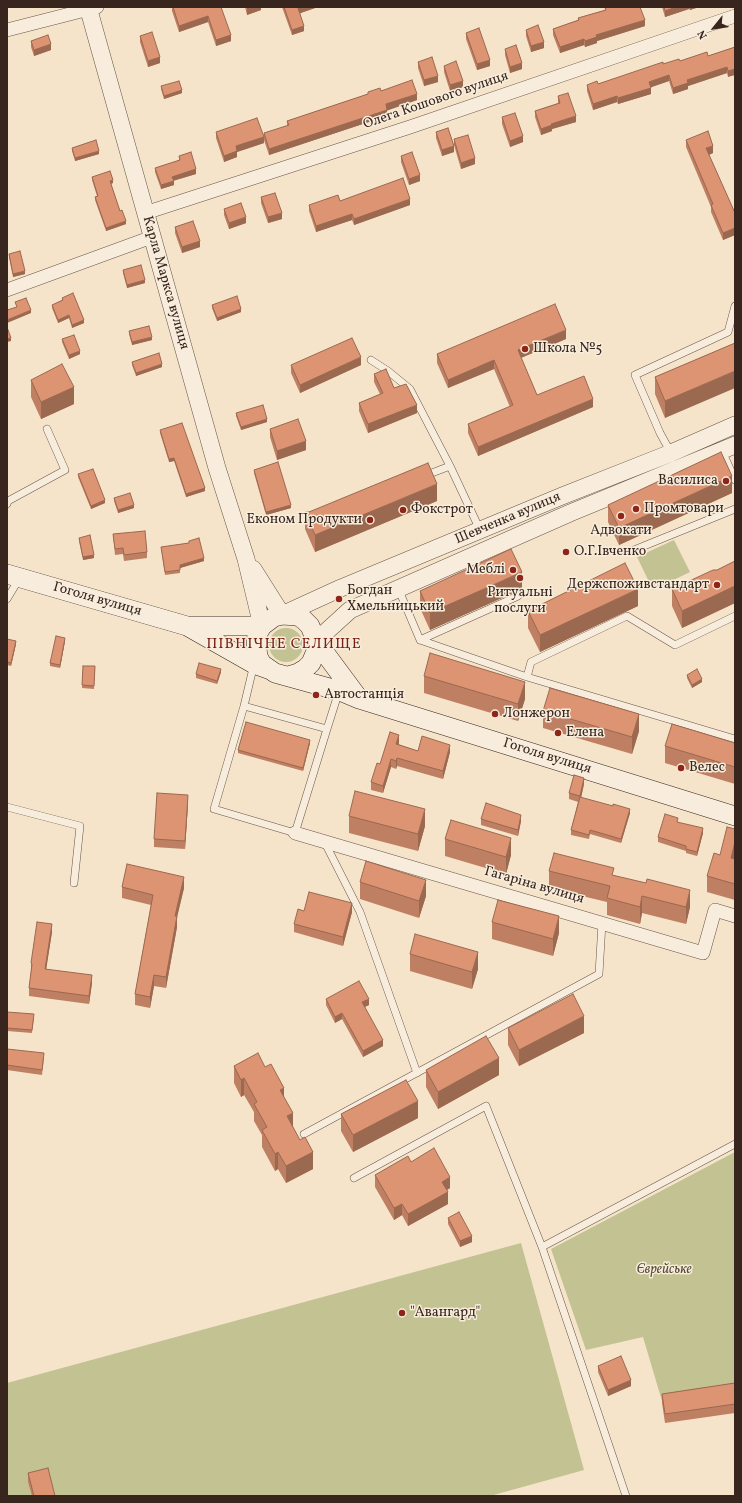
<!DOCTYPE html>
<html>
<head>
<meta charset="utf-8">
<style>
  body { margin:0 }
  #map { position:relative; width:742px; height:1503px; overflow:hidden; background:#f5e4c9; font-family:Vollkorn,serif }
  canvas { display:block }
  .frame { position:absolute; inset:0; border:8px solid #38261e; pointer-events:none }
  .north { position:absolute; left:694px; top:8px; width:40px; height:40px; -webkit-text-stroke:3px #f8eddc; paint-order:stroke; rotate:240deg; font-size:11px; font-weight:700; line-height:16px; text-align:center; color:#38261e }
  .north::after { content:''; display:block; margin:auto; width:14px; height:18px; background:#38261e; clip-path:polygon(50% 0,100% 100%,50% 72%,0 100%) }
</style>
</head>
<body>
<div id="map">
<canvas width="742" height="1503"></canvas>
<div class="frame"></div>
<div class="north">N</div>
</div>
<script>
const ctx = document.querySelector('canvas').getContext('2d');
ctx.lineJoin = 'round';
function fill(path, color) { ctx.fillStyle = color; ctx.fill(path, 'evenodd'); }
const poly = rows => new Path2D(rows.map(r => 'M' + r).join(''));
function trace(path, color, width, dash) { ctx.strokeStyle = color; ctx.lineWidth = width; ctx.lineCap = dash ? 'butt' : 'round'; ctx.setLineDash(dash || []); ctx.stroke(path); }
function label(font, color, halo, rows, align = 'center') {
  ctx.font = font + ' Vollkorn,serif'; ctx.lineWidth = 3; ctx.setLineDash([]); ctx.textBaseline = 'middle'; ctx.strokeStyle = halo; ctx.fillStyle = color; for (const [text, x, y, turn = 0] of rows) {
    ctx.save(); ctx.translate(x, y); ctx.rotate((+turn || 0) * Math.PI / 180); ctx.textAlign = isNaN(turn) ? turn : align; if (halo) ctx.strokeText(text, 0, 0); ctx.fillText(text, 0, 0); ctx.restore();
  }
}
fill(poly([
  [674,540,690,572,653,590,637,557],
  '269 645a17 17 0 1 1 34 0a17 17 0 1 1-34 0Z',
  [735,1152,735,1390,662,1401,643,1337,586,1350,551,1249],
  [521,1243,584,1470,490,1496,7,1496,7,1383]
]), '#c2c292');
const service = poly([
  [371,360,388,371,410,389,450,466,480,530],
  [722,451,735,480],
  [671,453,660,433,635,375,728,332,735,306],
  [424,476,450,466],
  [7,504,8,501,65,470,47,429],
  [634,550,735,509],
  [398,588,420,640,527,677,735,739],
  [7,599,19,579],
  [420,640,518,596],
  [254,664,244,706,327,729,339,691],
  [527,677,531,662,627,616,675,645,735,616],
  [244,706,214,809,295,833,327,729],
  [7,807,80,826,74,883],
  [324,841,360,912,417,1073],
  [304,1134,599,974,602,923],
  [354,1178,486,1106,542,1247,626,1496],
  [542,1247,735,1144]
]);
const minor = poly([
  [7,30,97,7],
  [145,213,410,127,735,16],
  [7,290,152,237],
  [295,833,703,953,715,910,735,916]
]);
const tertiary = poly([
  [88,7,217,468,246,559,262,626],
  [253,569,282,615,341,588,562,496,671,453,735,425],
  [316,641,350,610,570,513,735,445]
]);
const secondary = poly([
  [7,574,187,626,254,664,268,669],
  [188,626,262,626],
  [316,641,359,699],
  [288,676,298,673,305,669,311,663,317,649,316,641,310,626,304,620,298,616,282,615,274,617,262,626,258,633,256,641,258,657,262,664,275,673,340,691,359,699,735,816]
]);
trace(service, '#675649', 8);
trace(minor, '#675649', 14);
trace(tertiary, '#675649', 18);
trace(secondary, '#38261e', 20);
trace(service, '#f8eddc', 7);
trace(minor, '#f8eddc', 13);
trace(tertiary, '#f8eddc', 17);
trace(secondary, '#f8eddc', 19);
fill(poly([
  [172,7,221,7,231,41,216,46,208,22,179,32,172,11],
  [245,7,261,7,261,10,247,15],
  [282,7,318,7,300,13,304,31,292,35],
  [662,7,699,7,690,10,689,9,665,17],
  [605,8,645,26,597,41,597,43,585,47,584,45,560,53,553,35,553,29,578,20,578,18,605,10],
  [526,30,544,48,531,52,526,36],
  [466,33,490,66,477,70,466,39],
  [140,36,160,63,148,67,140,42],
  [31,41,51,50,34,56,31,47],
  [735,47,728,77,727,73,688,86,688,89,673,94,669,81,651,87,651,94,618,104,617,102,593,110,587,91,587,85,598,84,663,64,708,56],
  [505,49,522,69,510,73,505,55],
  [418,62,438,82,424,86,418,68],
  [444,66,463,87,450,91,444,72],
  [161,86,182,93,164,99,161,89],
  [381,91,417,100,387,110,387,116,269,155,264,140,264,143,237,152,237,157,224,162,216,138,216,132,264,136,264,133,287,126,287,121,368,94,368,92],
  [558,96,576,122,552,129,552,131,541,135,535,117,535,111,558,103],
  [502,117,523,142,510,147,502,124],
  [436,132,454,152,442,156,436,138],
  [454,139,475,164,461,169,454,145],
  [686,140,713,153,709,155,735,213,735,235,723,240,711,212,711,207,686,147],
  [72,148,99,154,75,161,72,151],
  [179,156,196,174,173,181,174,185,161,189,155,172,155,168,179,160],
  [401,156,420,181,409,185,401,162],
  [92,177,113,183,111,184,120,211,126,224,106,231,95,200,95,197,97,196,92,180],
  [261,197,282,219,268,223,261,203],
  [309,205,410,205,354,225,352,220,316,232,309,211],
  [224,209,246,223,229,229,224,215],
  [175,227,200,247,182,253,175,233],
  [9,254,25,274,13,277,9,257],
  [123,270,145,283,127,288,123,273],
  [62,298,84,323,72,328,69,318,58,323,52,308,52,305,62,300],
  [212,305,241,312,217,321,212,308],
  [129,331,152,340,132,345,129,334],
  [62,339,80,354,69,359,62,342],
  [566,339,521,358,537,395,593,407,478,456,468,433,468,424,510,407,494,369,448,388,437,363,437,354],
  [735,343,665,418,655,394,655,377],
  [132,362,162,367,136,376,132,365],
  [291,365,361,365,300,393,291,373],
  [374,374,394,388,417,413,368,433,359,411,359,403,380,394,374,382],
  [31,380,74,404,41,419,31,397],
  [236,413,267,422,241,430,236,416],
  [270,429,306,450,277,460,270,437],
  [160,430,205,491,186,497,174,461,169,462,160,433],
  [254,470,291,508,266,515,254,473],
  [78,474,105,503,91,509,78,477],
  [732,493,619,545,608,522,608,505],
  [114,498,134,508,118,513,114,501],
  [437,501,315,552,305,529,305,512],
  [113,534,147,552,147,558,124,561,123,554,115,555],
  [79,538,94,558,83,560,79,541],
  [189,541,204,561,180,568,180,573,165,575,161,547,189,543],
  [735,561,735,603,682,628,672,606,672,589,717,570],
  [522,589,430,630,420,608,420,591],
  [638,606,540,652,528,628,528,611],
  [7,639,16,644,11,666,7,665],
  [65,641,60,668,50,666,50,663],
  [83,666,95,666,94,689,82,688],
  [221,672,217,684,196,678,196,674],
  [687,675,702,682,692,688,687,678],
  [424,676,525,699,518,721,424,693],
  [543,711,639,731,632,754,543,728],
  [310,743,303,771,238,753,238,750],
  [399,743,398,744,418,751,450,752,443,779,397,766,396,769,391,767,383,793,371,790,371,782,380,764],
  [735,743,735,784,665,763,665,746],
  [584,784,581,798,630,813,621,843,590,834,589,839,571,835,571,830,578,802,569,799,569,793],
  [188,804,185,849,154,847,154,839],
  [349,816,425,826,418,851,349,833],
  [481,819,521,821,518,836,481,825],
  [678,822,703,833,697,856,686,853,686,851,658,842,658,837],
  [735,829,735,900,707,892,707,876],
  [445,839,511,855,506,874,445,856],
  [549,871,614,875,690,907,686,924,642,913,640,924,607,915,607,902,549,888],
  [360,882,426,896,419,918,360,899],
  [122,887,184,888,177,916,177,927,166,988,154,986,150,1008,135,1005,135,994,151,905,122,898],
  [304,911,352,912,343,946,294,932,294,924],
  [492,922,559,933,553,956,492,939],
  [52,932,46,969,92,983,89,1004,29,996,29,988,31,971,31,963],
  [410,954,478,969,472,989,410,971],
  [326,999,369,1005,365,1007,383,1046,363,1057,342,1019,335,1023,326,1005],
  [7,1012,34,1017,32,1033,7,1031],
  [508,1028,584,1033,519,1066,508,1045],
  [7,1049,44,1058,42,1075,7,1070],
  [234,1066,265,1067,284,1097,293,1127,313,1169,286,1183,278,1169,275,1171,262,1147,262,1135,254,1121,254,1112,244,1095,241,1097,234,1083],
  [426,1070,499,1075,438,1109,426,1087],
  [341,1114,418,1118,353,1152,341,1131],
  [411,1162,450,1188,447,1190,448,1204,408,1226,402,1215,394,1220,375,1187,375,1175],
  [448,1218,472,1242,460,1247,448,1224],
  [598,1366,631,1386,608,1396,598,1372],
  [735,1383,735,1413,665,1423,662,1403,662,1394],
  [28,1473,55,1496,32,1496,28,1482]
]), '#be7f63');
fill(poly([
  [252,7,261,7,261,10,247,15,247,8],
  [302,7,318,7,298,14,298,8],
  [676,7,689,7,689,9,665,17,665,11],
  [690,7,699,7,690,10],
  [208,16,208,22,179,32,179,26],
  [645,20,645,26,597,41,597,43,585,47,585,41,596,35],
  [304,26,304,31,292,35,292,30],
  [231,35,231,41,216,46,216,40],
  [584,39,584,45,560,53,560,47],
  [544,42,544,48,531,52,531,46],
  [51,44,51,50,34,56,34,50],
  [160,57,160,63,148,67,148,61],
  [490,60,490,66,477,70,477,64],
  [522,63,522,69,510,73,510,67],
  [727,67,727,73,688,86,688,89,673,94,673,88,687,80],
  [735,69,735,75,728,77,728,71],
  [669,75,669,81,649,88,649,82],
  [7,76,8,76,8,82,7,83],
  [438,76,438,82,424,86,424,80],
  [463,81,463,87,450,91,450,85],
  [651,88,651,94,618,104,618,98],
  [182,90,182,93,164,99,164,96],
  [417,94,417,100,386,111,386,104],
  [617,96,617,102,593,110,593,104],
  [387,110,387,116,269,155,269,149],
  [576,116,576,122,552,129,552,131,541,135,541,129,551,124],
  [523,136,523,142,510,147,510,141],
  [264,137,264,143,237,152,237,157,224,162,224,156,236,146],
  [454,146,454,152,442,156,442,150],
  [713,146,713,153,706,156,706,148],
  [99,151,99,154,75,161,75,158],
  [475,158,475,164,461,169,461,163],
  [196,169,196,174,172,181,172,177],
  [420,175,420,181,409,185,409,179],
  [113,180,113,183,110,184,110,181],
  [174,181,174,185,161,189,161,185],
  [410,199,410,205,354,225,354,219],
  [282,213,282,219,268,223,268,217],
  [352,214,352,220,316,232,316,226],
  [246,217,246,223,229,229,229,223],
  [126,221,126,224,106,231,106,228],
  [735,228,735,235,723,240,723,233],
  [200,241,200,247,182,253,182,247],
  [25,271,25,274,13,277,13,274],
  [145,280,145,283,127,288,127,285],
  [241,309,241,312,217,321,217,318],
  [31,310,31,313,7,323,7,320],
  [69,315,69,318,58,323,58,320],
  [84,320,84,323,72,328,72,325],
  [566,330,566,339,518,359,518,350],
  [152,337,152,340,132,345,132,342],
  [11,338,11,341,7,342,7,339],
  [80,351,80,354,69,359,69,355],
  [361,357,361,365,300,393,300,385],
  [494,360,494,369,448,388,448,380],
  [162,364,162,367,136,376,136,373],
  [735,371,735,388,665,418,665,401],
  [74,387,74,404,41,419,41,402],
  [593,399,593,407,478,456,478,447],
  [417,405,417,413,368,433,368,424],
  [267,419,267,422,241,430,241,427],
  [306,441,306,450,277,460,277,451],
  [174,458,174,461,169,462,169,459],
  [732,476,732,493,619,545,619,528],
  [437,484,437,501,315,552,315,535],
  [205,488,205,491,186,497,186,494],
  [105,500,105,503,91,509,91,506],
  [134,505,134,508,118,513,118,510],
  [291,505,291,508,266,515,266,512],
  [94,555,94,558,83,560,83,557],
  [204,558,204,561,180,568,180,565],
  [522,572,522,589,430,630,430,613],
  [735,586,735,603,682,628,682,611],
  [638,589,638,606,540,652,540,635],
  [65,638,65,641,60,668,60,665],
  [16,641,16,644,11,666,11,663],
  [221,669,221,672,217,684,217,681],
  [702,679,702,682,692,688,692,685],
  [525,682,525,699,518,721,518,704],
  [639,714,639,731,632,754,632,737],
  [399,735,399,743,396,752,396,744],
  [310,740,310,743,303,771,303,768],
  [450,745,450,752,443,779,443,771],
  [397,758,397,766,396,769,396,761],
  [391,759,391,767,383,793,383,786],
  [584,778,584,784,580,802,580,796],
  [188,795,188,804,185,849,185,841],
  [425,809,425,826,418,851,418,834],
  [630,809,630,813,621,843,621,839],
  [521,815,521,821,518,836,518,830],
  [703,828,703,833,697,856,697,852],
  [511,838,511,855,506,874,506,857],
  [735,842,735,858,731,874,731,858],
  [184,877,184,888,175,926,175,916],
  [426,880,426,896,419,918,419,901],
  [690,890,690,907,686,924,686,907],
  [642,896,642,913,640,924,640,907],
  [352,903,352,912,343,946,343,937],
  [177,916,177,927,166,988,166,977],
  [559,916,559,933,553,956,553,939],
  [52,924,52,932,45,977,45,969],
  [478,952,478,969,472,989,472,972],
  [92,975,92,983,89,1004,89,996],
  [154,975,154,986,150,1008,150,997],
  [369,999,369,1005,362,1008,362,1002],
  [342,1013,342,1019,335,1023,335,1017],
  [584,1016,584,1033,519,1066,519,1050],
  [383,1040,383,1046,363,1057,363,1051],
  [499,1058,499,1075,438,1109,438,1092],
  [244,1078,244,1095,241,1097,241,1080],
  [284,1088,284,1105,280,1090],
  [418,1101,418,1118,353,1152,353,1135],
  [293,1113,293,1130,287,1116],
  [278,1152,278,1169,275,1171,275,1154],
  [313,1152,313,1169,286,1183,286,1166],
  [450,1177,450,1188,442,1193,442,1182],
  [448,1192,448,1204,408,1226,408,1214],
  [402,1204,402,1215,394,1220,394,1208],
  [472,1236,472,1242,460,1247,460,1241],
  [631,1380,631,1386,608,1396,608,1390]
]), '#9b6850');
const building = poly([
  [173,7,221,7,231,35,216,40,208,16,179,26,173,7],
  [284,7,302,7,298,8,304,26,292,30,284,7],
  [609,7,640,7,645,20,596,35,597,37,585,41,584,39,560,47,553,29,579,20,578,18,606,10,605,8,609,7],
  [664,7,676,7,665,11,664,7],
  [538,25,544,42,531,46,526,30,538,25],
  [479,28,490,60,477,64,466,33,479,28],
  [152,32,160,57,148,61,140,36,152,32],
  [48,35,51,44,34,50,31,41,48,35],
  [516,45,522,63,510,67,505,49,516,45],
  [735,47,735,69,728,71,727,67,687,80,688,83,673,88,669,75,649,82,651,88,618,98,617,96,593,104,587,85,597,81,598,84,663,62,663,64,679,59,680,61,707,52,708,56,735,47],
  [432,57,438,76,424,80,418,62,432,57],
  [456,61,463,81,450,85,444,66,456,61],
  [412,80,417,94,386,104,387,110,269,149,264,133,289,125,287,121,368,94,368,92,380,88,381,91,412,80],
  [179,81,182,90,164,96,161,86,179,81],
  [568,93,576,116,551,124,552,125,541,129,535,111,560,103,558,96,568,93],
  [515,113,523,136,510,141,502,117,515,113],
  [257,118,264,137,236,146,237,151,224,156,216,132,257,118],
  [448,128,454,146,442,150,436,132,448,128],
  [708,131,713,146,706,148,735,213,735,228,723,233,711,205,713,204,686,140,708,131],
  [468,135,475,158,461,163,454,139,468,135],
  [96,140,99,151,75,158,72,148,96,140],
  [191,152,196,169,172,177,174,181,161,185,155,168,180,160,179,156,191,152],
  [412,152,420,175,409,179,401,156,412,152],
  [110,171,113,180,110,181,120,211,122,210,126,221,106,228,95,197,98,196,92,177,110,171],
  [403,178,410,199,354,219,352,214,316,226,309,205,338,195,340,201,403,178],
  [275,193,282,213,268,217,261,197,275,193],
  [241,203,246,217,229,223,224,209,241,203],
  [193,221,200,241,182,247,175,227,193,221],
  [20,251,25,271,13,274,9,254,20,251],
  [141,265,145,280,127,285,123,270,141,265],
  [73,293,84,320,72,325,69,315,58,320,52,305,63,300,62,298,73,293],
  [237,296,241,309,217,318,212,305,237,296],
  [26,298,31,310,7,320,7,310,17,307,15,302,26,298],
  [555,304,566,330,518,350,537,395,584,376,593,399,478,447,468,424,513,405,494,360,448,380,437,354,555,304],
  [149,326,152,337,132,342,129,331,149,326],
  [7,327,11,338,7,339,7,327],
  [74,335,80,351,69,355,62,339,74,335],
  [352,338,361,357,300,385,291,365,352,338],
  [735,343,735,371,665,401,655,377,735,343],
  [159,353,162,364,136,373,132,362,159,353],
  [62,364,74,387,41,402,31,380,62,364],
  [386,369,394,388,406,384,417,405,368,424,359,403,383,393,374,374,386,369],
  [263,405,267,419,241,427,236,413,263,405],
  [298,419,306,441,277,451,270,429,298,419],
  [182,423,205,488,186,494,174,458,169,459,160,430,182,423],
  [721,452,732,476,619,528,608,505,721,452],
  [278,462,291,505,266,512,254,470,278,462],
  [428,463,437,484,315,535,305,512,309,512,428,463],
  [93,469,105,500,91,506,78,474,93,469],
  [130,493,134,505,118,510,114,498,130,493],
  [145,531,147,552,124,555,123,548,115,549,113,534,145,531],
  [90,535,94,555,83,557,79,538,90,535],
  [199,538,204,558,180,565,180,570,165,572,161,547,189,543,189,541,199,538],
  [511,549,522,572,430,613,420,591,511,549],
  [735,561,735,586,682,611,672,589,713,570,717,570,735,561],
  [625,563,638,589,540,635,528,611,625,563],
  [56,636,65,638,60,665,50,663,56,636],
  [7,639,16,641,11,663,7,662,7,639],
  [430,653,525,682,518,704,424,676,430,653],
  [199,663,221,669,217,681,196,674,199,663],
  [83,666,95,666,94,686,82,685,83,666],
  [697,669,702,679,692,685,687,675,697,669],
  [550,688,639,714,632,737,543,711,550,688],
  [246,722,310,740,303,768,238,750,246,722],
  [672,724,735,743,735,767,665,746,672,724],
  [390,732,399,735,396,744,418,751,422,736,450,745,443,771,397,758,396,761,391,759,383,786,371,782,377,763,380,764,390,732],
  [574,775,584,778,580,796,569,793,574,775],
  [355,791,425,809,418,834,349,816,355,791],
  [157,793,188,795,185,841,154,839,157,793],
  [580,797,613,806,613,804,630,809,621,839,590,830,589,835,571,830,580,797],
  [486,803,521,815,518,830,481,819,486,803],
  [665,814,678,818,677,822,703,828,697,852,686,849,686,846,658,837,665,814],
  [451,820,511,838,506,857,445,839,451,820],
  [727,827,735,829,735,842,731,858,735,859,735,884,707,876,714,853,720,855,727,827],
  [554,853,614,868,612,875,646,883,647,879,690,890,686,907,642,896,640,907,607,898,610,886,549,871,554,853],
  [366,861,426,880,419,901,360,882,366,861],
  [127,864,184,877,175,916,177,916,166,977,154,975,150,997,135,994,153,895,122,887,127,864],
  [309,892,352,903,343,937,294,924,298,909,304,911,309,892],
  [498,900,559,916,553,939,492,922,498,900],
  [37,922,52,924,45,969,92,975,89,996,29,988,32,964,31,963,37,922],
  [415,934,478,952,472,972,410,954,415,934],
  [359,981,369,999,362,1002,383,1040,363,1051,342,1013,335,1017,326,999,359,981],
  [573,994,584,1016,519,1050,508,1028,573,994],
  [7,1012,34,1014,32,1030,7,1028,7,1012],
  [486,1036,499,1058,438,1092,426,1070,486,1036],
  [7,1049,44,1053,42,1070,7,1065,7,1049],
  [258,1053,265,1067,271,1064,284,1088,280,1090,293,1113,287,1116,300,1140,305,1137,313,1152,286,1166,278,1152,275,1154,262,1130,267,1127,254,1104,257,1102,244,1078,241,1080,234,1066,258,1053],
  [406,1080,418,1101,353,1135,341,1114,406,1080],
  [434,1148,450,1177,442,1182,448,1192,408,1214,402,1204,394,1208,375,1175,408,1156,411,1162,434,1148],
  [459,1212,472,1236,460,1241,448,1218,459,1212],
  [621,1356,631,1380,608,1390,598,1366,621,1356],
  [735,1383,735,1404,665,1414,662,1394,735,1383],
  [48,1468,55,1496,34,1496,28,1473,48,1468]
]);
fill(building, '#dd9473');
trace(building, '#9b6850', 1);
for (const [x, y, r, color] of [
  [525,349,4,"#8f2418"],
  [726,481,4,"#8f2418"],
  [636,509,4,"#8f2418"],
  [403,510,4,"#8f2418"],
  [621,516,4,"#8f2418"],
  [370,520,4,"#8f2418"],
  [566,552,4,"#8f2418"],
  [513,570,4,"#8f2418"],
  [520,578,4,"#8f2418"],
  [717,585,4,"#8f2418"],
  [339,599,4,"#8f2418"],
  [316,695,4,"#8f2418"],
  [495,714,4,"#8f2418"],
  [558,733,4,"#8f2418"],
  [681,768,4,"#8f2418"],
  [402,1313,4,"#8f2418"]
]) { const dot = new Path2D(); dot.arc(x, y, r, 0, 2 * Math.PI); ctx.fillStyle = color; ctx.fill(dot); trace(dot, '#f8eddc', 1.5); }
label('14px', '#38261e', '#f8eddc', [
  ["Олега Кошового вулиця",436,101,-19],
  ["Карла Маркса вулиця",165,283,74],
  ["Шевченка вулиця",508,519,-23],
  ["Гоголя вулиця",97,600,16],
  ["Гоголя вулиця",547,757,17],
  ["Гагаріна вулиця",534,886,16]
]);
label('14px', '#38261e', '#f8eddc', [
  ["Школа №5",533,349],
  ["Василиса",718,481,"right"],
  ["Промтовари",644,509],
  ["Фокстрот",411,510],
  ["Економ Продукти",362,520,"right"],
  ["Адвокати",621,531,"center"],
  ["О.Г.Івченко",574,552],
  ["Меблі",505,570,"right"],
  ["Держспоживстандарт",709,585,"right"],
  ["Богдан",347,591],
  ["Хмельницький",347,607],
  ["Ритуальні",520,593,"center"],
  ["послуги",520,609,"center"],
  ["Автостанція",324,695],
  ["Лонжерон",503,714],
  ["Елена",566,733],
  ["Велес",689,768],
  ["\"Авангард\"",410,1313]
], 'left');
label('italic 14px', '#5a4d3b', '#f8eddc', [
  ["Єврейське",664,1270]
]);
ctx.letterSpacing = '1px';
label('15px', '#7a1f14', '#f8eddc', [
  ["ПІВНІЧНЕ СЕЛИЩЕ",284,645]
]);
ctx.letterSpacing = '0px';
</script>
</body>
</html>
